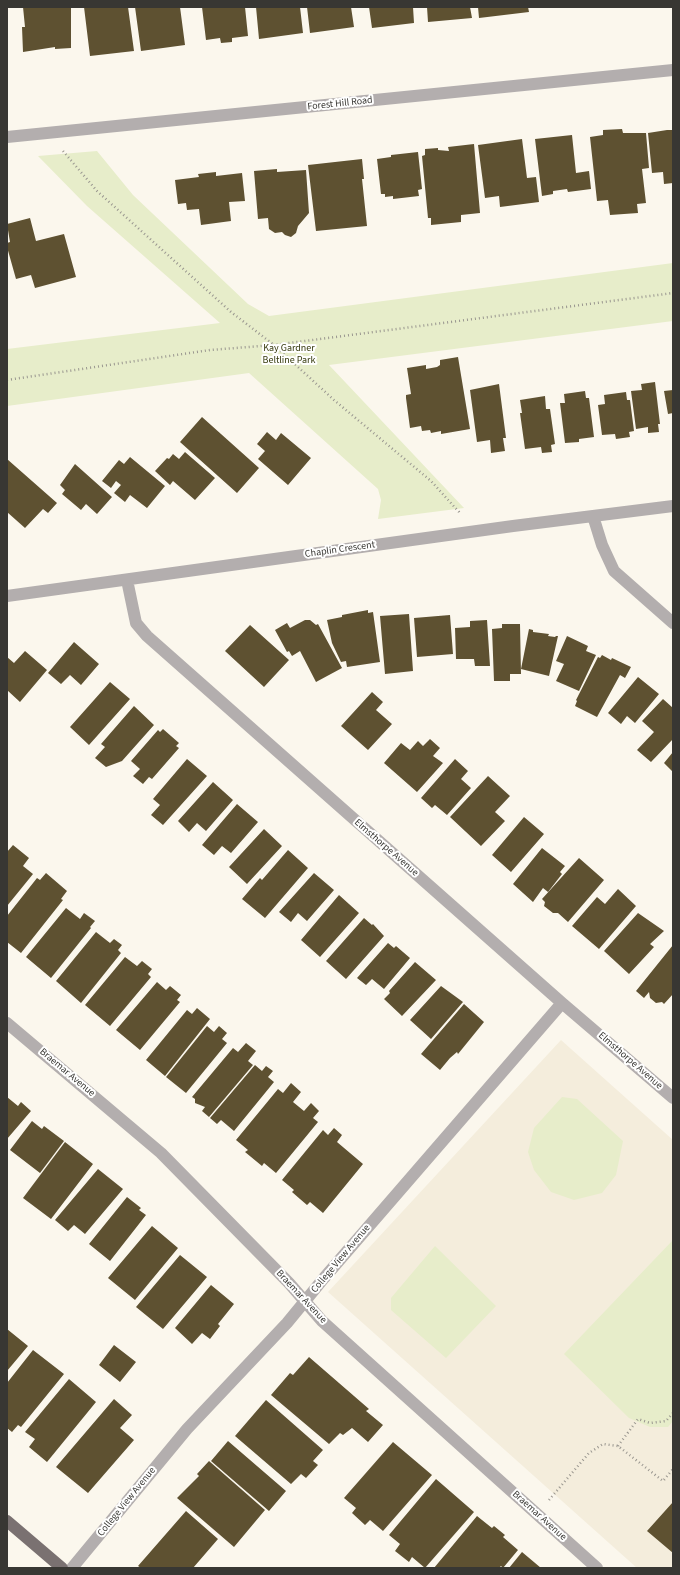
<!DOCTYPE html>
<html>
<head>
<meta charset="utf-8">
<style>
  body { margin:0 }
  #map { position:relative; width:680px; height:1575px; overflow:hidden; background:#fbf7ed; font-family:"Source Sans 3",sans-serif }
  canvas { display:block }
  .frame { position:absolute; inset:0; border:8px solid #383733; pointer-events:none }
</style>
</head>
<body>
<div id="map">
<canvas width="680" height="1575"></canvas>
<div class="frame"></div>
</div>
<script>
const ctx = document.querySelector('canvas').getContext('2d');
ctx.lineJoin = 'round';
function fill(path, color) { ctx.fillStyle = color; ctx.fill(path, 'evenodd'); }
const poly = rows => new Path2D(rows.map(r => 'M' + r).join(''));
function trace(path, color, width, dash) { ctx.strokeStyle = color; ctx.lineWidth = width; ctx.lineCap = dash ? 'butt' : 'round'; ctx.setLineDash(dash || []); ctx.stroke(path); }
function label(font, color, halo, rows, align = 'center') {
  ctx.font = font + ' "Source Sans 3",sans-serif'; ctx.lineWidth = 4; ctx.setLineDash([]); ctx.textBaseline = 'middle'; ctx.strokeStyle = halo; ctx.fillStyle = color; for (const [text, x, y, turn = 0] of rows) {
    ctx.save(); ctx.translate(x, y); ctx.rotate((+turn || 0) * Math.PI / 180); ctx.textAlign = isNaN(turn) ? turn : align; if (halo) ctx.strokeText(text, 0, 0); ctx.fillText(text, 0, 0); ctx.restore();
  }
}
fill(poly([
  [561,1040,673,1140,673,1568,637,1568,328,1292]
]), '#f4eddc');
fill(poly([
  [97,151,133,195,248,304,269,316,673,263,673,321,329,365,464,508,378,519,381,500,378,489,249,373,7,406,7,349,220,323,87,206,38,156],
  [562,1097,577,1099,623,1141,616,1175,602,1193,574,1200,551,1192,534,1170,528,1152,534,1128],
  [673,1240,673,1421,668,1427,650,1427,629,1418,564,1354],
  [435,1246,496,1306,446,1358,391,1310,391,1298]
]), '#e7edca');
fill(poly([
  [23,7,71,7,71,48,55,49,55,47,23,52,22,27,25,27],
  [84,7,128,7,134,51,90,56],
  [135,7,180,7,185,45,141,51],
  [202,7,245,7,248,36,232,38,232,42,221,43,220,38,206,40],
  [256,7,300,7,303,33,259,39],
  [307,7,351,7,354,27,310,33],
  [369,7,413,7,414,23,372,28],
  [427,7,470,7,472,18,428,22],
  [478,7,528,7,529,12,479,18],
  [622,129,623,133,646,133,649,168,642,169,646,203,637,204,638,213,610,215,608,200,597,201,590,137,603,135,603,130],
  [667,130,673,130,673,183,664,184,663,172,652,173,648,133],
  [572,135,576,173,589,171,591,189,568,192,567,189,553,191,553,194,542,196,535,139],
  [522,139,527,178,536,177,539,202,500,207,499,196,485,198,478,145],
  [474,144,480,213,461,215,461,222,431,225,431,218,428,218,422,156,425,155,425,149,438,148,438,150,449,151,448,147],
  [418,152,422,189,418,190,419,196,393,199,393,196,385,197,385,194,381,194,377,159,391,157,391,155],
  [362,159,364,179,362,179,367,226,316,231,308,165],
  [277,169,277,172,306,170,309,213,298,226,296,233,291,237,285,235,282,232,275,233,269,229,268,218,258,219,254,171],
  [216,172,216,176,242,173,245,201,229,202,231,221,201,225,199,209,187,210,186,203,178,204,175,180,199,177,198,174],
  [30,218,36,241,64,234,76,277,35,288,31,275,16,279,7,247,7,243,10,242,7,224],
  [458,357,470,429,441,434,441,431,431,433,430,430,422,431,421,426,410,428,406,398,406,395,411,394,407,368,426,365,426,369,437,367,440,365,440,360],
  [655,382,660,424,658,424,659,432,648,433,648,427,636,429,631,391,642,390,641,384],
  [499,384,506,438,503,438,505,451,491,453,490,440,477,442,470,390],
  [673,390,673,413,668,414,664,391],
  [585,391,586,398,589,398,594,437,579,439,579,442,565,443,560,403,565,403,564,394],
  [626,392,627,400,630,400,634,431,629,432,630,437,616,439,615,434,602,435,598,405,605,404,604,395],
  [545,396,546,409,550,409,555,444,551,445,552,452,542,453,541,447,525,449,520,413,522,413,520,400],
  [202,417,259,468,237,493,180,442],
  [267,432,276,440,281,433,311,458,288,485,258,459,265,451,257,444],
  [185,452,215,478,195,500,173,481,170,485,155,471,167,458,169,459,173,454,179,459],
  [130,457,165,486,147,508,130,495,125,502,114,493,121,485,116,481,111,488,102,481,119,460,124,464],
  [7,459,57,503,48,513,43,509,25,528,7,512],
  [75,464,112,497,97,514,86,504,81,510,62,494,65,490,60,485],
  [368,610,368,613,373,612,380,662,347,667,346,661,341,662,332,643,327,620,342,617,342,615],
  [409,614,413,671,385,674,380,616],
  [450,615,453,654,417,657,414,618],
  [305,620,310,620,316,625,318,624,342,668,316,682,300,651,292,656,289,651,287,652,275,630,287,623,290,628],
  [487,620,490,666,475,666,474,659,456,659,455,628,470,627,470,621],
  [502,624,520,624,521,674,510,674,510,681,494,681,492,629,502,628],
  [250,625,289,660,264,687,225,651],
  [529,629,533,630,533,632,549,634,548,636,555,637,556,636,558,636,549,676,521,669],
  [567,636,588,646,586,651,596,655,579,691,556,681,564,664,556,661],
  [74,642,99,664,81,685,70,675,61,684,48,673],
  [25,651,47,670,20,702,7,690,7,657,14,663],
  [602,655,611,660,612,658,631,667,625,678,620,675,597,717,575,706,577,701,576,700,598,657,600,658],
  [638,677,659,694,635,723,627,716,621,724,608,713],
  [110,682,130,699,89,745,70,727],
  [372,692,383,702,376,710,392,724,368,750,341,726],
  [663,699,673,708,673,739,651,762,637,750,654,732,642,721],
  [134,706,154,725,122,761,106,767,95,758,105,747,101,744],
  [163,729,179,743,176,746,179,748,152,779,149,777,143,784,133,776,140,769,131,761,158,730,160,732],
  [430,739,440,748,433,756,443,763,417,792,384,763,401,743,410,750,418,741,423,746],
  [673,752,673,772,664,763],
  [187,759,207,776,163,825,151,815,160,805,153,799],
  [455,759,468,771,461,779,471,788,447,815,435,805,432,808,421,798],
  [488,776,510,796,495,812,505,821,481,846,450,817],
  [213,782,233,800,206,831,197,823,189,832,178,821],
  [237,804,258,822,231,853,222,846,214,855,202,845],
  [524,817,544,834,511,872,492,855],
  [264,829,282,846,247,884,229,867],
  [13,845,29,858,23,866,33,874,7,906,7,852],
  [542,848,565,866,560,872,562,874,548,892,543,888,533,902,513,884],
  [288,850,308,868,265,918,242,899,260,878,262,880],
  [579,858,604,880,568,922,558,913,553,913,544,906,545,902,542,899],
  [46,873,67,891,61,899,63,900,21,953,7,942,7,916,37,878,40,880],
  [314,873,334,890,307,921,298,913,291,922,279,912],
  [618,889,636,906,599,949,572,926,597,897,605,904],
  [339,895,359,913,320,957,301,940],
  [66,908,80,919,84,913,95,921,90,927,91,928,51,978,26,957],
  [638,913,664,931,650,944,654,947,629,974,604,951],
  [364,918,372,925,373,924,384,936,346,979,326,961],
  [96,932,110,943,114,939,122,945,118,950,121,953,81,1003,56,981],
  [388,943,394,948,396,946,410,958,384,989,372,979,366,985,357,978],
  [673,945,673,994,664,1004,662,1002,656,1003,650,998,649,992,644,998,636,991],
  [125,957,137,966,142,961,152,969,148,974,151,977,110,1026,85,1005],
  [415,962,436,980,402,1016,384,999,390,993,389,991],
  [157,982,166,990,170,986,181,995,177,1000,180,1002,140,1050,116,1030],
  [441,986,463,1002,431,1039,410,1020],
  [464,1004,484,1022,458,1054,457,1052,450,1058,440,1070,421,1054],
  [197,1008,210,1019,165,1076,146,1060,187,1010,192,1014],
  [207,1026,214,1032,219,1026,227,1033,222,1039,227,1043,186,1093,166,1077],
  [246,1043,256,1051,248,1061,253,1065,209,1117,202,1111,205,1107,195,1103,195,1099,192,1097,233,1048,238,1052],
  [255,1065,262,1071,266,1066,273,1071,268,1077,274,1082,234,1131,221,1120,217,1124,210,1118],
  [291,1083,301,1092,293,1102,304,1111,311,1103,319,1111,313,1118,318,1122,276,1173,264,1163,262,1166,245,1152,248,1150,236,1140,278,1089,283,1093],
  [7,1097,18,1106,21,1102,31,1111,7,1139],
  [32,1121,42,1129,44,1126,64,1141,40,1173,10,1150],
  [334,1128,342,1135,337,1142,363,1164,323,1213,310,1202,307,1205,300,1199,327,1166,300,1199,292,1192,294,1190,282,1180,323,1130,328,1135],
  [65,1142,93,1164,51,1219,23,1198],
  [98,1169,123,1189,85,1234,74,1225,68,1231,55,1220],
  [127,1197,141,1208,139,1210,146,1215,110,1261,89,1244],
  [152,1226,178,1248,135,1300,108,1278],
  [180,1255,207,1277,163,1329,136,1307],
  [211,1285,234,1304,218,1324,220,1326,210,1339,202,1333,192,1344,175,1328],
  [7,1329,28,1346,7,1371],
  [114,1345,136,1362,120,1382,99,1365],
  [33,1350,64,1374,21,1427,18,1425,12,1432,7,1428,7,1383],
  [309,1357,369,1409,366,1411,383,1425,368,1442,352,1428,343,1435,340,1433,329,1444,271,1395,290,1373,293,1375],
  [69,1379,96,1402,47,1462,29,1447,35,1439,25,1432],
  [114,1399,132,1415,120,1428,134,1440,88,1493,56,1467],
  [266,1400,323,1450,313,1461,318,1465,306,1478,301,1474,291,1484,235,1436],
  [228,1441,286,1491,269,1511,211,1461],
  [393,1442,432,1475,383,1531,370,1520,365,1525,352,1513,356,1508,344,1498],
  [209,1461,265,1510,234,1547,177,1498,199,1476,197,1474],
  [436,1479,474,1512,425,1568,412,1557,409,1562,395,1551,400,1544,389,1535],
  [673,1502,673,1553,647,1531],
  [186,1511,218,1539,193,1568,141,1568,138,1566],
  [477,1516,492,1528,494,1526,505,1535,503,1537,518,1550,503,1568,501,1566,499,1568,434,1568],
  [522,1552,541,1568,509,1568]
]), '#5e5131');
trace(poly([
  [63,151,97,191,231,312,274,345,334,400,431,481,459,512,460,514],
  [7,380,210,350,274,345,673,293],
  [618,1446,638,1419,650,1423,666,1421,673,1413],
  [549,1500,589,1453,603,1444,618,1446,663,1481,673,1469]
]), '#99968f', 2.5, [1, 3]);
trace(poly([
  [7,137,673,70],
  [593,516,602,545,614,571,673,623],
  [127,580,136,623,147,636,562,1003,673,1098],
  [7,596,513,526,673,506],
  [7,1023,161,1153,289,1283,322,1321,597,1568],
  [72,1568,187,1429,287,1323,324,1278,562,1003]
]), '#b3aeae', 12);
trace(poly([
  [7,1521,62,1568]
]), '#7a7171', 12);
label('10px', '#383733', '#fff', [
  ["Forest Hill Road",340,104,-6],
  ["Chaplin Crescent",340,550,-8],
  ["Elmsthorpe Avenue",386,848,41],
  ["Elmsthorpe Avenue",630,1061,41],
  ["Braemar Avenue",67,1073,40],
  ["College View Avenue",341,1259,-50],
  ["Braemar Avenue",301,1297,47],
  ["College View Avenue",127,1502,-51],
  ["Braemar Avenue",539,1516,42]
]);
label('10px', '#34380b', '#fff', [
  ["Kay Gardner",289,349],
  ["Beltline Park",289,361]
]);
</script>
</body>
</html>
